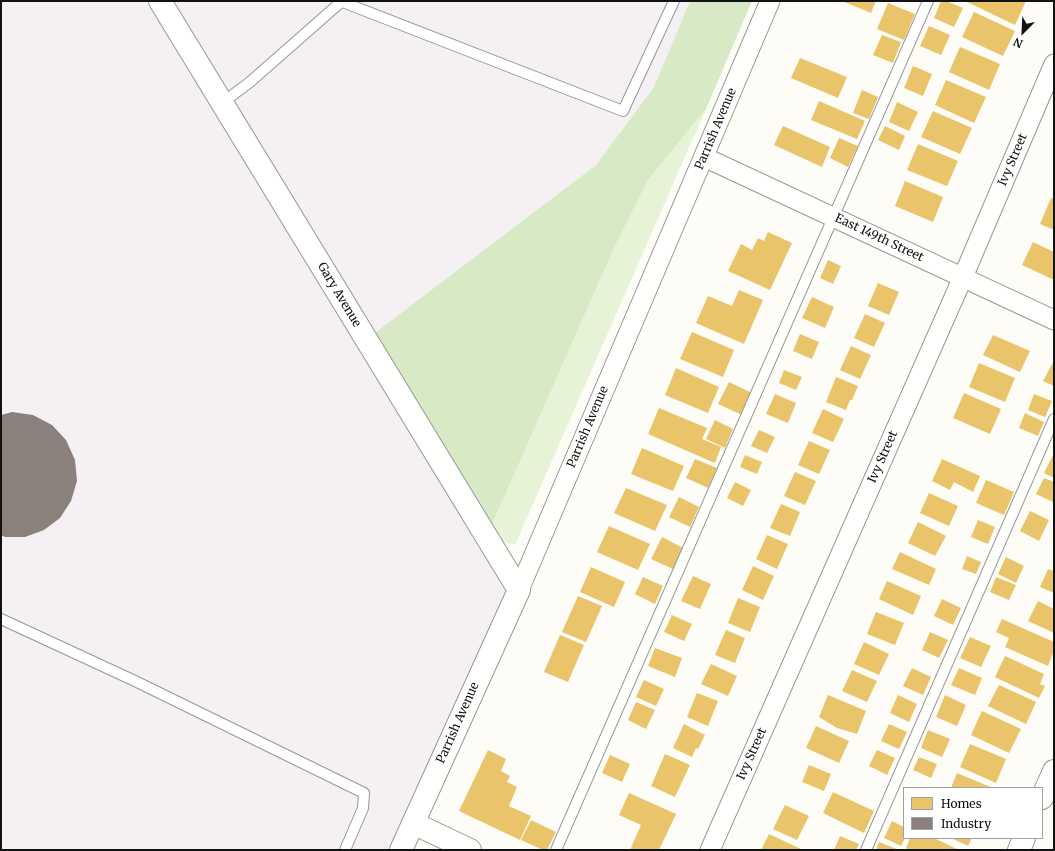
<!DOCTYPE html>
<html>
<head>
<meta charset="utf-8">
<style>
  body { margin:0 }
  #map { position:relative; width:1055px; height:851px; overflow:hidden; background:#fdfcf7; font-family:Merriweather,serif }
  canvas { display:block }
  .frame { position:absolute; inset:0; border:2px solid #111; pointer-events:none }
  .legend { position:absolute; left:903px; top:787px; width:140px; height:52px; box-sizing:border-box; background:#fff; border:1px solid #a0a0a0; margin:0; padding:5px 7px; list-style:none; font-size:12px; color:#111 }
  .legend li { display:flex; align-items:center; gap:8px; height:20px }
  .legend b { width:20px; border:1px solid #a0a0a0 }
  .north { position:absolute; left:1003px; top:12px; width:40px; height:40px; -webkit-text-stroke:3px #fff; paint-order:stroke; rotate:204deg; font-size:11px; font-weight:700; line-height:16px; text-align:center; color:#111 }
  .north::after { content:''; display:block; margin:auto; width:14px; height:18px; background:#111; clip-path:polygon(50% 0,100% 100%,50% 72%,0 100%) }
</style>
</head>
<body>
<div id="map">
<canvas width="1055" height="851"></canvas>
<div class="frame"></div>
<ul class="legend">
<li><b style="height:11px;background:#e9c46a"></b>Homes</li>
<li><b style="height:11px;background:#8a817c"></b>Industry</li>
</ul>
<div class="north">N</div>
</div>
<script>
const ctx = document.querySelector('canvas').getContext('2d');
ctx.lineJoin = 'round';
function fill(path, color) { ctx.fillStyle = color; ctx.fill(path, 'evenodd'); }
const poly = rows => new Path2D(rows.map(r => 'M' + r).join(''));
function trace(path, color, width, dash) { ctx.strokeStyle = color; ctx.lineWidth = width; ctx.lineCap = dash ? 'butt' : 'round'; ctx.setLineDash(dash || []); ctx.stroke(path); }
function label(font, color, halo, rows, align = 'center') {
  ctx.font = font + ' Merriweather,serif'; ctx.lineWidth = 4; ctx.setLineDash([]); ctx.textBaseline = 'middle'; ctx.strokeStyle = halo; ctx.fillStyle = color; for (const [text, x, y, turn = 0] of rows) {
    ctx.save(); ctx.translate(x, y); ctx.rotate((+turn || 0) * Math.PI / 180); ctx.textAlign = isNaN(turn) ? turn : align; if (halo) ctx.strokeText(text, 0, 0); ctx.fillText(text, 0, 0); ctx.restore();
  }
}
fill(poly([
  [1,1,159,1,519,590,403,850,1,850],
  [170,1,690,1,654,87,596,165,372,335]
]), '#f5f0f3');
fill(poly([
  [706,109,515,545,504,542,490,529,615,246,648,180]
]), '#e7f3d7');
fill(poly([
  [690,1,752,1,706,109,648,180,615,246,490,529,372,335,596,165,654,87]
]), '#d8eac5');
fill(poly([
  [842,1,876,1,871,13],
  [941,1,946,1,963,8,954,27,934,18],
  [965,1,1026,1,1015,25],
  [888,3,915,14,904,40,877,29],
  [974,12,1015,31,1003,56,962,37],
  [929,26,950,35,941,55,920,46],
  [882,35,901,42,893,63,873,55],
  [960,47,1000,64,989,90,949,72],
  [800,58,847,77,838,98,791,78],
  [913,66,932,74,923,96,904,88],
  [946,80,986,97,974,123,935,105],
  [862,90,878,97,869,119,853,113],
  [819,101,865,121,857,139,811,120],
  [897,102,918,112,909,131,889,122],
  [933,111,972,128,960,154,921,137],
  [783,126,830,147,822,167,774,145],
  [885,126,905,136,899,150,878,140],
  [839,138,858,146,848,167,830,158],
  [918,144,958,161,947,186,907,170],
  [905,181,943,197,933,222,895,206],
  [1051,198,1054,199,1054,230,1040,224],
  [768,232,792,243,770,290,728,271,741,244,752,250,758,238,764,241],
  [1033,242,1054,252,1054,280,1022,265],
  [828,260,841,266,833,284,820,278],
  [878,283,899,292,889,315,868,306],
  [739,290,763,300,744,344,696,323,708,296,732,306],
  [812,297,834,307,825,328,802,318],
  [865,314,885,323,874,347,854,338],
  [692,332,734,350,723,377,680,359],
  [800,334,819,342,812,359,793,351],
  [993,335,1030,351,1020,372,983,355],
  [851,346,871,355,860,379,840,370],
  [979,363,1015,378,1005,402,969,387],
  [1052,364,1054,365,1054,386,1043,381],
  [676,368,719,387,708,413,665,395],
  [784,370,802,377,796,390,779,383],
  [836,377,858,386,852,400,850,400,846,410,826,402],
  [729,382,752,393,742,415,718,404],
  [964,393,1001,409,990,434,953,418],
  [775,394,796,403,788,423,766,414],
  [1034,394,1052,401,1045,417,1028,410],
  [659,408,707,428,702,439,721,447,715,463,648,434],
  [823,409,844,419,833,442,812,433],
  [1025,413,1044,422,1038,436,1019,428],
  [715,420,733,429,725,448,706,439],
  [759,430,775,437,767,453,751,446],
  [809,441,830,450,819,474,798,465],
  [642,448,684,466,673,491,631,474],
  [745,455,762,462,757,474,740,467],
  [1053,455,1054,455,1054,478,1044,473],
  [695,459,717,468,708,488,686,478],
  [942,459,980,476,973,492,954,482,950,490,932,481],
  [795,472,816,481,805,505,784,496],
  [1044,478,1054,482,1053,502,1036,494],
  [986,480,1014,492,1004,515,976,503],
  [735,482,751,490,743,506,727,498],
  [626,488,667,505,655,531,614,513],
  [929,493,958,506,949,526,920,513],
  [679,497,699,507,690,527,669,517],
  [781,504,800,512,790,536,770,528],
  [1030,511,1049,520,1039,541,1020,531],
  [978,520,995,527,988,544,971,537],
  [918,522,946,536,935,556,908,543],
  [609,526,650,544,638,570,597,552],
  [767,535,788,544,777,569,756,559],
  [662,537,683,548,673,569,651,559],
  [900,552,936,569,929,585,892,569],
  [967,556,981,562,976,574,962,569],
  [1006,557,1024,566,1016,583,998,574],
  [753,566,774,576,763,600,742,590],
  [591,567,625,582,614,607,580,592],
  [1048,569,1054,571,1054,593,1040,587],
  [693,576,711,584,700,609,681,601],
  [643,577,663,586,655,604,635,594],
  [996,577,1016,585,1009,600,990,592],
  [887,581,921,596,913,615,879,599],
  [578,596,602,606,586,642,562,632],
  [738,598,760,607,750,632,728,623],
  [942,599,961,608,953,625,934,616],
  [1038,601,1054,609,1054,633,1028,621],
  [876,612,904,623,895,645,867,634],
  [672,615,692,624,684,641,664,632],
  [1002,619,1054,642,1054,651,1048,666,1005,647,1009,638,996,632],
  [726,630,745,638,735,663,715,655],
  [930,632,948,640,939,658,922,650],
  [560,635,584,645,568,682,544,672],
  [970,637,991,646,981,667,960,658],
  [864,642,889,654,879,675,854,664],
  [655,648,682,658,675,677,648,666],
  [1005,656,1044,674,1040,684,1045,686,1039,698,995,677],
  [711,664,737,676,728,696,701,684],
  [912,668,931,677,923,695,903,686],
  [959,668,982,678,975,695,951,685],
  [852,670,877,681,867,702,842,691],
  [644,680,664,689,656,706,636,697],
  [999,685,1036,702,1026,724,988,706],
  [697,693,718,701,708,726,687,717],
  [828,695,866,711,857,734,837,728,819,717],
  [898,695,917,704,909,722,890,713],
  [945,695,966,705,957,726,936,717],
  [636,702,655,710,646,729,628,720],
  [982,711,1021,729,1009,753,971,735],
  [684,724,705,735,698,749,696,748,692,757,673,748],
  [889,724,907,732,899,749,881,741],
  [816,726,849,741,839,763,806,748],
  [928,730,950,739,942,757,921,748],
  [970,744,1006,759,996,783,960,767],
  [488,750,506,759,501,771,510,776,507,782,517,787,509,806,531,816,520,840,459,811],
  [877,750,895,758,887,775,869,766],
  [665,754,690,765,675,797,651,786],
  [610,755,630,764,622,782,602,773],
  [919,757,937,764,931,778,913,770],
  [809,765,831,774,824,791,802,782],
  [957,773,993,788,951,788],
  [833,792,874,811,864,833,823,813],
  [629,793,676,814,659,850,630,850,641,825,619,815],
  [785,805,809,816,797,840,773,829],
  [531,820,556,832,547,850,543,850,521,840],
  [892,821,904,827,905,838,901,846,884,838],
  [769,834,803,850,761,850],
  [840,836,859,844,856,850,834,850],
  [910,838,934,838,959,850,909,850,906,848],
  [951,838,972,838,968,846],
  [879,842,899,850,876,850]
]), '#e9c46a');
fill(poly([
  [12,412,33,415,52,425,66,440,75,460,77,481,71,501,60,518,44,530,25,537,5,537,1,535,1,415]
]), '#8a817c');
const service = poly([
  [340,1,623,111,674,1],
  [222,103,250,82,341,2],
  [1,619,135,681,364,793,363,808,345,850],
  [556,850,928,1],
  [866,850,1054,419]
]);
const minor = poly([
  [704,157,1054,320],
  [519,590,770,1],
  [710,850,963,277,1054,64]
]);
const tertiary = poly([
  [160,1,519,590,401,850],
  [1042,798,1054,771],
  [413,823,470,850],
  [1019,850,1024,838]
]);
trace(service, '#979795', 12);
trace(minor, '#979795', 21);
trace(tertiary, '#979795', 24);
trace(service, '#fffffe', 10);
trace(minor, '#fffffe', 19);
trace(tertiary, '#fffffe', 22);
label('12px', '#111', '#fff', [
  ["Parrish Avenue",716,129,-67],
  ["Ivy Street",1013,160,-67],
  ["East 149th Street",879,238,25],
  ["Gary Avenue",339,295,59],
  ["Parrish Avenue",588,427,-67],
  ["Ivy Street",883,457,-66],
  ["Parrish Avenue",458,723,-66],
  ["Ivy Street",752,754,-66]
]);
</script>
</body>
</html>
